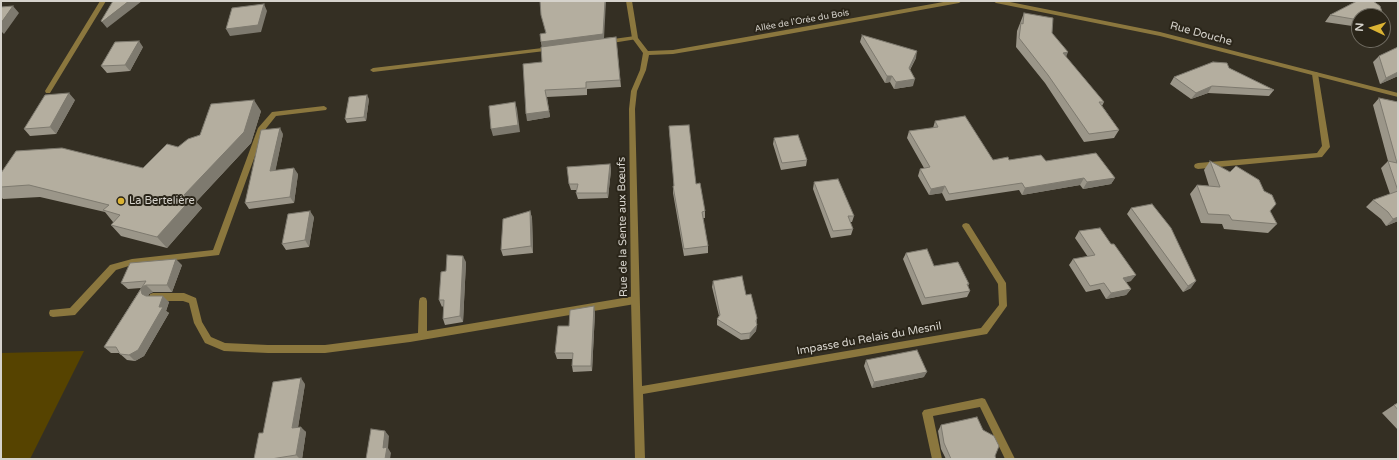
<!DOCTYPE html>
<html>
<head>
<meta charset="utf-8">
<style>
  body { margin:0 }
  #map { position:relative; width:1399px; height:460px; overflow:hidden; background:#342f23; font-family:"Varela Round",sans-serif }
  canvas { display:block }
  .frame { position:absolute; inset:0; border:2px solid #d6d3cc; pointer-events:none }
  .north { position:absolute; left:1351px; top:8px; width:40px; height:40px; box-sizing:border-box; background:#2a2519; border:1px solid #6f6b61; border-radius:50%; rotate:274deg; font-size:11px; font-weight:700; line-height:16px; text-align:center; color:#d6d3cc }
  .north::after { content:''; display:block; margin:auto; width:14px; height:18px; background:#dbb333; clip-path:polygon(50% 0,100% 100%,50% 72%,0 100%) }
</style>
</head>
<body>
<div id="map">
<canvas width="1399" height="460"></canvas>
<div class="frame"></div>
<div class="north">N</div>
</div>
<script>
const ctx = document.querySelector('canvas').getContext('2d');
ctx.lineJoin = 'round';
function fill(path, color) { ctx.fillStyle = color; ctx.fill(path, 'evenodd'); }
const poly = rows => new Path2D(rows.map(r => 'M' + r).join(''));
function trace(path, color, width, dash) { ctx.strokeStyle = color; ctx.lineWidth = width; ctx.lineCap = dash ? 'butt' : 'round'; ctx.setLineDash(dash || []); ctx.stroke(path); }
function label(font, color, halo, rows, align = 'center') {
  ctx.font = font + ' "Varela Round",sans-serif'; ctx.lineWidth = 4; ctx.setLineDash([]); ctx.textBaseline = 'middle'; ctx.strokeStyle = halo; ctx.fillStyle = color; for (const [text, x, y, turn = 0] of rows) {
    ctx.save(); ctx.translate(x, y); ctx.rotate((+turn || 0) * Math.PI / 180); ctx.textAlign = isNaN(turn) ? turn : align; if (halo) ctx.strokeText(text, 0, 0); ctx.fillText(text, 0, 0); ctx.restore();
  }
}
fill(poly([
  [84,351,30,459,1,459,1,353]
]), '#564300');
fill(poly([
  [635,36,637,37,637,39,606,44,603,42,606,40,635,36],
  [551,47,553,48,553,50,373,72,370,70,373,68,551,47],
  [1313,72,1317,72,1318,74,1330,147,1322,157,1198,169,1195,168,1194,166,1195,164,1198,163,1317,153,1322,146,1312,74,1313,72],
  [324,106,327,108,326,110,276,116,264,131,219,255,132,265,116,270,75,315,53,317,50,316,49,313,50,310,70,308,110,265,132,259,213,250,258,128,272,112,324,106],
  [153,293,184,293,196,298,202,322,211,337,225,343,268,345,325,345,418,333,419,301,420,298,423,297,426,298,427,301,427,331,635,296,638,297,639,300,638,303,635,304,410,342,325,353,268,353,224,351,205,343,194,323,189,303,183,301,153,301,150,300,149,297,150,294,153,293],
  [982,398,985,399,1015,459,1005,459,980,407,933,416,942,459,932,459,922,413,924,410,982,398]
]), '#8b773e');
fill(poly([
  [100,1,106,1,50,93,46,93,45,91,100,1],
  [626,1,632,1,638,38,648,51,673,50,949,1,962,1,959,3,739,43,673,54,649,55,646,70,637,91,635,109,642,386,981,328,999,305,998,284,962,226,963,224,966,223,969,224,1006,283,1007,306,987,334,643,394,645,459,635,459,631,300,629,109,631,91,640,70,643,53,632,38,626,1],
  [993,1,1005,1,1160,32,1398,93,1398,97,1160,36,996,3,993,1]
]), '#8b773e');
fill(poly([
  [1357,1,1373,1,1380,6,1386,24,1383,28,1383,16,1359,16,1359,27,1325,22,1330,15],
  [1024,13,1052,33,1066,57,1104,102,1102,106,1119,130,1114,138,1084,142,1045,83,1016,47,1017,31],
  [862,35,916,58,910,70,913,86,894,89,890,82,885,83,860,42],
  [616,37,621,87,587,89,587,95,547,97,550,117,527,121,542,62,542,47,541,42,604,38],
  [143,47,130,71,107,73,101,66],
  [1398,47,1398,76,1380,84,1373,62,1379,56],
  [1229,68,1274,90,1269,96,1208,93,1191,99,1170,84,1174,77],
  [1379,98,1398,102,1398,221,1386,226,1381,219,1366,207,1373,200,1390,194,1381,168,1388,161,1373,105],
  [369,99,366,121,347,123,345,119],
  [75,100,56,134,30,136,24,129],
  [261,111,251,143,196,202,202,208,167,248,121,236,111,225,114,222,113,222,105,212,40,197,3,199,1,197,1,173,143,168,178,147],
  [935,121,993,160,1046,161,1115,178,1111,184,1083,189,1080,185,1022,195,1019,190,946,201,942,193,929,195,918,176,920,169,924,168,907,138,909,131,933,128],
  [669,126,696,184,705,211,705,218,703,218,708,246,708,253,684,256,673,193,673,186,674,186],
  [283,134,275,171,298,174,294,203,249,209,245,203],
  [774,138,807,160,806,166,781,170,773,144],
  [1210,161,1270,211,1277,224,1268,233,1224,229,1222,224,1201,223,1190,194,1197,185,1209,186,1204,170],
  [610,164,611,170,608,198,578,199,576,193,577,190,571,190,569,184],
  [814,182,854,216,852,222,850,222,853,229,851,235,831,238,813,189],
  [1131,208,1191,288,1183,292,1127,214],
  [530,211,532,218,533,253,503,256,501,250],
  [314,217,309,247,286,250,282,244],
  [1079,231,1131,281,1126,282,1131,289,1126,295,1106,299,1100,289,1086,292,1069,265,1073,259,1088,257,1075,238],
  [906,253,934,266,969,284,968,286,970,291,967,297,922,305,903,259],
  [466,262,463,322,445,325,443,319,443,306,442,307,439,300,446,271],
  [182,265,172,292,153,292,149,294,148,296,169,302,166,311,169,313,144,356,135,361,127,360,119,353,111,353,104,347,141,288,128,289,121,283],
  [713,281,746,295,757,318,756,331,749,339,741,340,717,325,717,319,719,316,712,287],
  [595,312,592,371,573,372,572,366,572,359,557,359,555,353,569,326],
  [866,360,924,377,872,388,864,366],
  [305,384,298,427,306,432,302,459,254,459,263,433],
  [1398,403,1398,430,1382,413,1394,405],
  [941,425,995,456,996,459,946,459,941,449,938,431]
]), '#9b9689');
fill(poly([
  [129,1,142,1,107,28,102,22],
  [605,1,606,1,604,39,542,47,541,42],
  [264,4,267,11,261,32,230,36,226,29],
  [13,6,19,13,4,34,1,31,1,23],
  [139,41,143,47,130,71,125,65],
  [917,51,916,58,907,75,909,68],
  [1068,52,1065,60,1063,53],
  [1398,72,1398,76,1380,84,1386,78],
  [887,76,892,76,890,82,885,83],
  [915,79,913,86,894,89,896,82],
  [1212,86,1208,93,1191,99,1196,93],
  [545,90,550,117,527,121,526,114],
  [69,93,75,100,56,134,50,127],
  [367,95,369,99,366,121,364,117],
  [254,100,261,111,251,143,196,202,202,208,167,248,157,237,184,195],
  [515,102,517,109,520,132,493,136,491,129],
  [280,128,283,134,274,178,270,171],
  [610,164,611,170,608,198,607,193],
  [294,168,298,174,294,203,290,197],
  [1084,178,1080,185,1022,195,1025,188],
  [1115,178,1111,184,1083,189,1087,182],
  [945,186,942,193,929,195,931,189],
  [310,211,314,217,309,247,305,240],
  [530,211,532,218,533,253,531,246],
  [1398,217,1398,221,1386,226,1393,219],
  [463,256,466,262,463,322,460,316],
  [176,259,182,265,172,292,167,285],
  [1136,275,1131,281,1118,284,1123,278],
  [1196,281,1191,288,1183,292,1188,286],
  [146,285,153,292,149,294,148,297,142,294,141,290,142,287],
  [1131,289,1126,295,1106,299,1111,293],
  [163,296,169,302,166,311,169,313,144,356,135,361,129,355,159,307],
  [594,306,595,312,592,371,591,366],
  [757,325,756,331,749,339,750,333],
  [927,372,924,377,872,388,874,382],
  [301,378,305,384,297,434,292,428],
  [301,427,306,432,302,459,300,459,296,455],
  [385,431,389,436,388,448,391,453,390,459,385,459,383,448]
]), '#7e7a6f');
const building = poly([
  [113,1,129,1,102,22,101,21,113,1],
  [540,1,605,1,603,34,541,42,540,34,546,33,541,15,540,1],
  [1357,1,1373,1,1380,6,1386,24,1383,24,1383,16,1359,16,1359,20,1330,15,1357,1],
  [264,4,258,25,226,29,232,8,264,4],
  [13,6,1,23,1,7,13,6],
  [1024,13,1053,18,1052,33,1068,52,1063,53,1104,102,1099,102,1119,130,1089,134,1048,75,1019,38,1021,23,1023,24,1024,13],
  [862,35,917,51,909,68,915,79,896,82,892,76,887,76,862,35],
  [616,37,620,80,586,82,586,88,545,90,549,111,526,114,523,64,542,62,541,47,616,37],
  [139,41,125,65,101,66,115,42,139,41],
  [1398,47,1398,72,1386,78,1379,56,1398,47],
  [1213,62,1227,63,1229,68,1274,90,1212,86,1196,93,1174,77,1213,62],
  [69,93,50,127,24,129,45,95,69,93],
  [367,95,364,117,345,119,349,97,367,95],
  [1379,98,1398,102,1398,217,1393,219,1388,212,1373,200,1398,191,1388,161,1397,163,1379,98],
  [254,100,244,132,184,195,193,197,157,237,111,225,120,215,103,210,109,205,29,185,1,187,1,173,16,151,62,148,143,168,167,144,178,147,188,139,200,135,211,104,254,100],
  [515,102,518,125,491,129,489,106,515,102],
  [965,116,993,160,1008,157,1009,160,1041,155,1046,161,1096,153,1115,178,1087,182,1084,178,1025,188,1022,183,949,194,945,186,931,189,920,169,930,167,909,131,938,127,935,121,965,116],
  [689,125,696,184,700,183,705,211,702,212,708,246,684,249,673,186,674,186,669,126,689,125],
  [280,128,270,171,294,168,290,197,245,203,261,130,280,128],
  [798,135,807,160,782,163,774,138,798,135],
  [1210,161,1230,172,1236,166,1259,180,1264,191,1272,195,1276,204,1270,211,1277,224,1232,220,1229,215,1208,214,1197,185,1220,187,1210,161],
  [610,164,607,193,576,193,578,184,569,184,567,167,610,164],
  [838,179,854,216,848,216,853,229,833,231,814,182,838,179],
  [1152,204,1171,228,1196,281,1188,286,1131,208,1152,204],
  [310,211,305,240,282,244,288,214,310,211],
  [530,211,531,246,501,250,503,219,530,211],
  [1100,228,1111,244,1114,244,1136,275,1123,278,1131,289,1111,293,1104,283,1090,286,1073,259,1095,255,1079,231,1100,228],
  [927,249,934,266,958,262,969,284,967,284,970,291,925,298,906,253,927,249],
  [447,255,463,256,460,316,443,319,444,300,439,300,441,272,446,271,447,255],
  [176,259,167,285,146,285,142,287,141,290,142,294,146,296,163,296,159,307,163,307,138,350,129,355,120,354,116,347,104,347,146,281,121,283,130,263,176,259],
  [742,276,746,295,751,294,757,318,756,321,757,325,750,333,741,334,717,319,720,315,713,281,742,276],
  [594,306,591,366,572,366,573,353,555,353,558,326,569,326,570,310,594,306],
  [917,350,927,372,874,382,866,360,917,350],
  [301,378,292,428,301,427,296,455,271,459,254,459,259,433,263,433,273,382,301,378],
  [1398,403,1398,410,1394,405,1398,403],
  [977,417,983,430,994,436,999,446,995,456,996,459,951,459,944,443,941,425,977,417],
  [371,429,385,431,383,448,387,447,385,459,366,459,371,429]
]);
fill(building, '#b4ae9f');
trace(building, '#7e7a6f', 1);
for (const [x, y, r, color] of [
  [121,201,4,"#dbb333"]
]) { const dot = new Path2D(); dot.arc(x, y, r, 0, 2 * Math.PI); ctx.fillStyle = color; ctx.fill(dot); trace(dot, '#2a2519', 1.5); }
label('9px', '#d6d3cc', '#2a2519', [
  ["Allée de l'Orée du Bois",802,21,-10]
]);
label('11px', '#d6d3cc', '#2a2519', [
  ["Rue Douche",1201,34,15],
  ["Rue de la Sente aux Bœufs",623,227,-91],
  ["Impasse du Relais du Mesnil",869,339,-10]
]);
label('11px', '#d6d3cc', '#2a2519', [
  ["La Bertelière",129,201]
], 'left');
</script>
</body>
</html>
